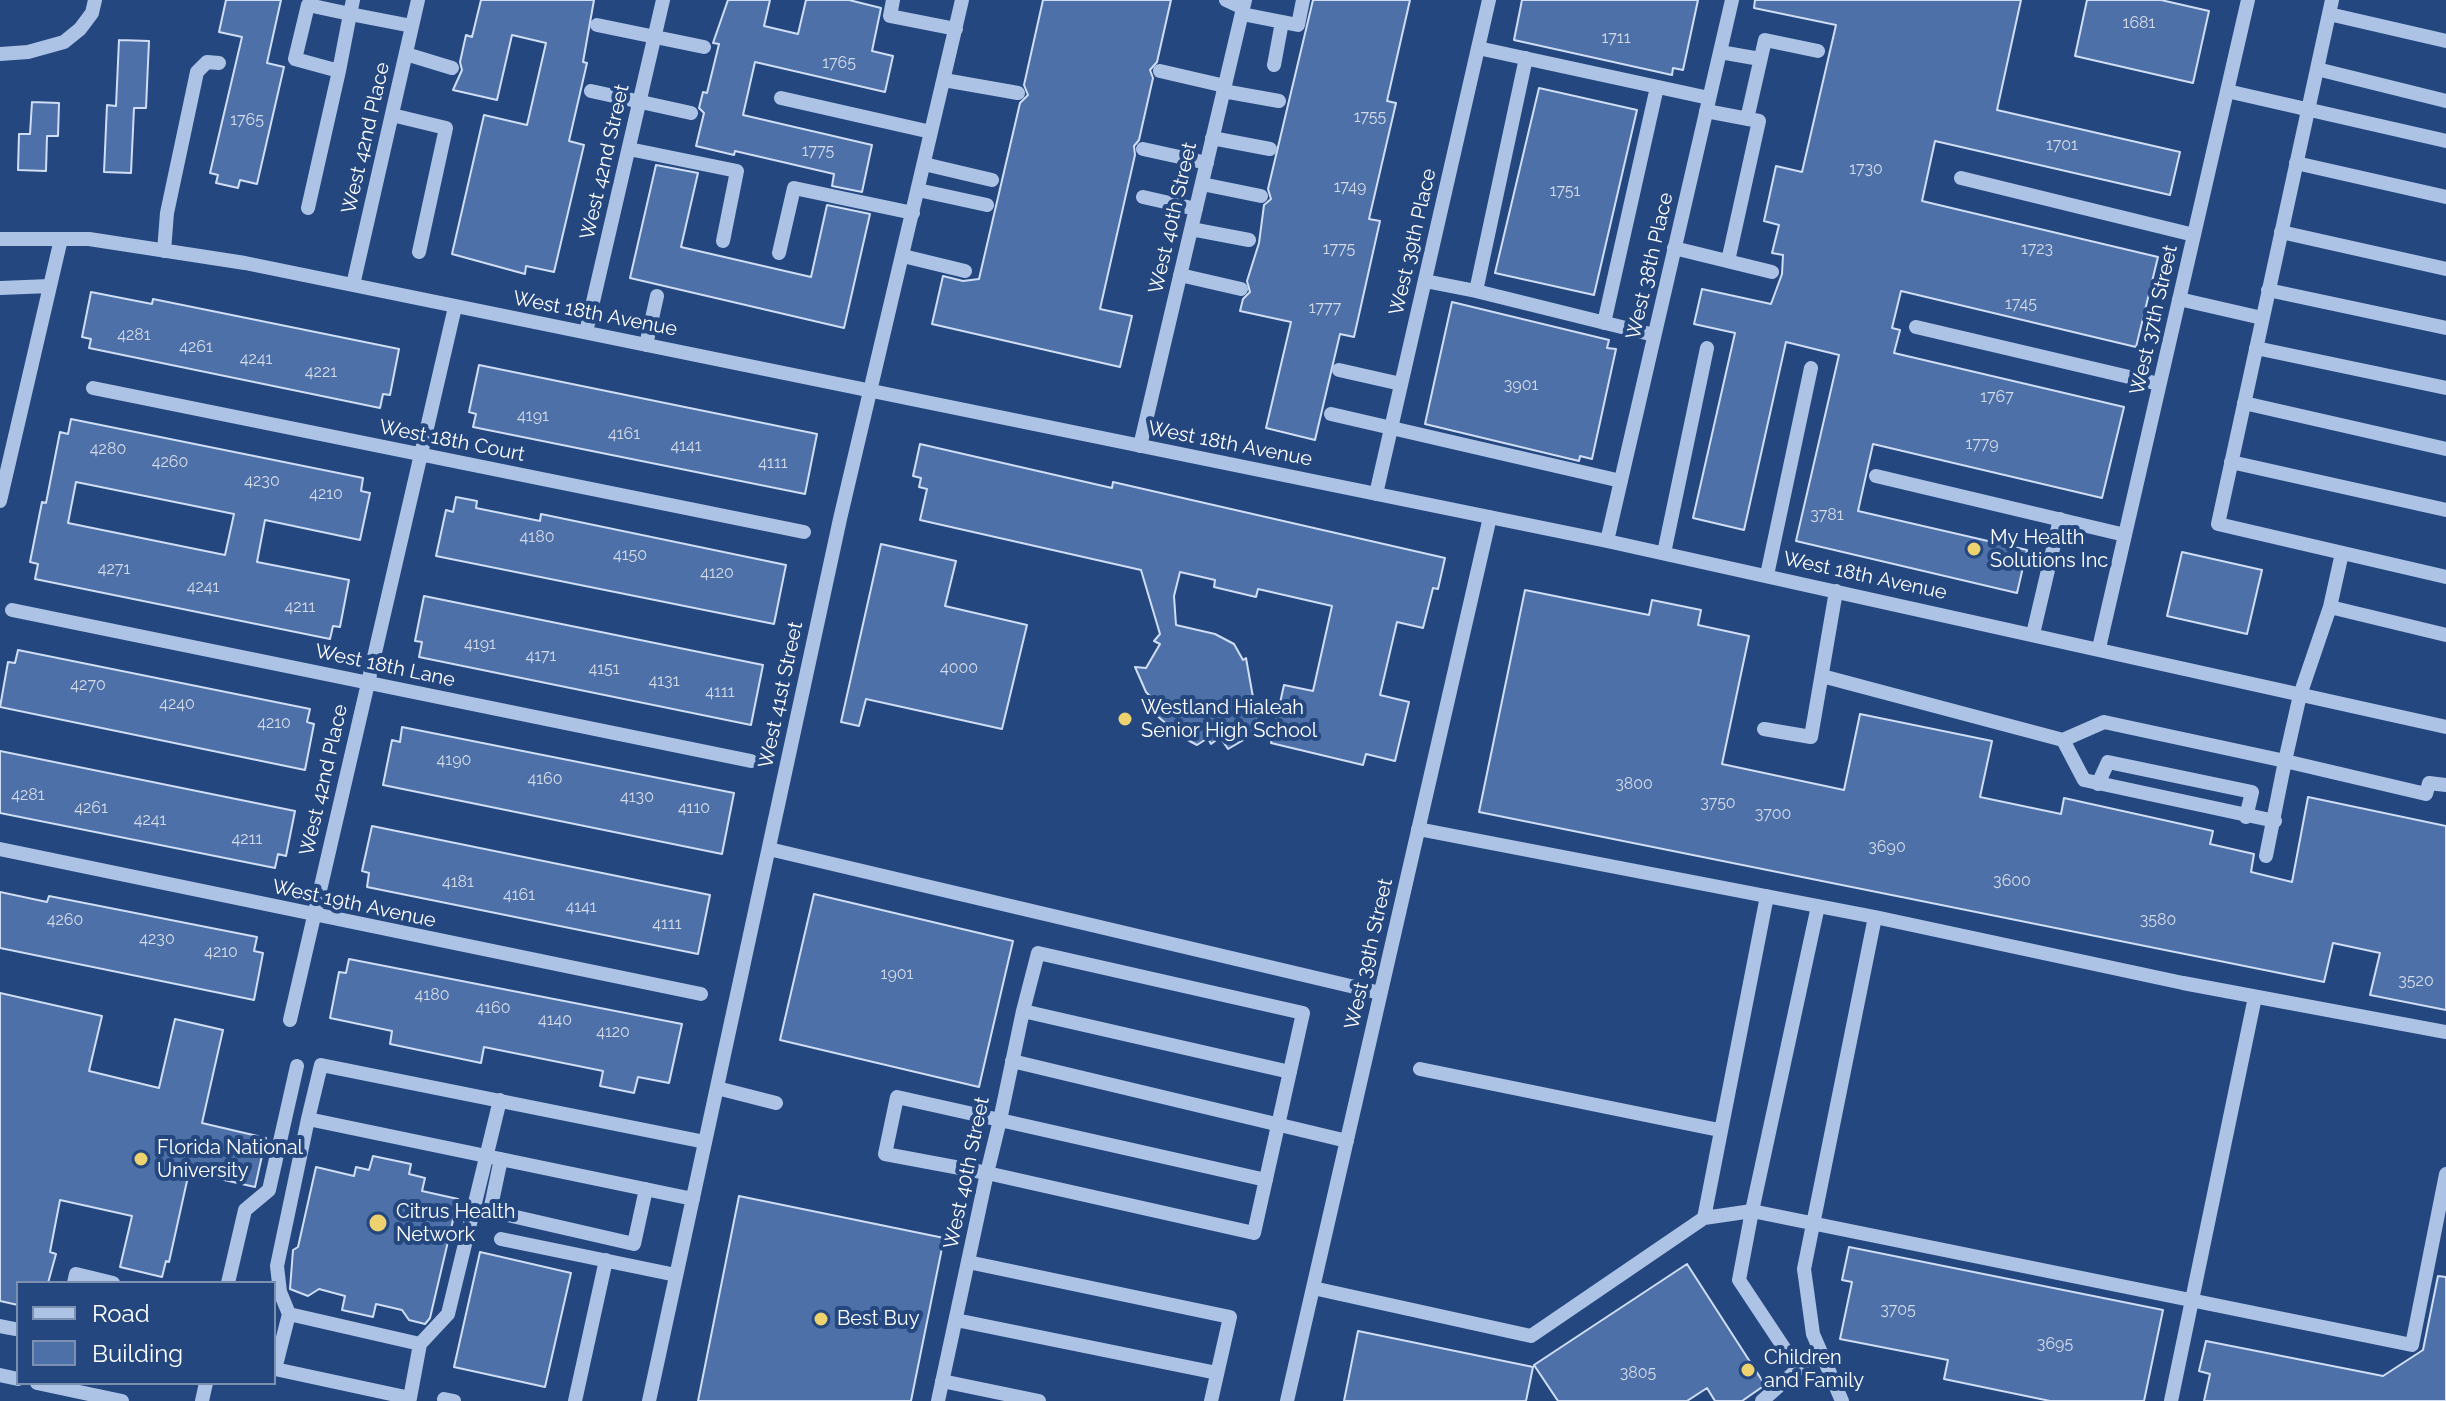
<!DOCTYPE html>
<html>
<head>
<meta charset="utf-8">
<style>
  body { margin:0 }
  #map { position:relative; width:2446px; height:1401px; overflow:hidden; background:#25477f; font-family:Raleway,sans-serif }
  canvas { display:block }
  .legend { position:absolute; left:16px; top:1281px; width:260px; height:104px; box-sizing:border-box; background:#25477f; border:2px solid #7c91b2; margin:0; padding:10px 14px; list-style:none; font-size:24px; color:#fff }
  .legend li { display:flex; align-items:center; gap:16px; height:40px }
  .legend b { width:40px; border:2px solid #7c91b2 }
</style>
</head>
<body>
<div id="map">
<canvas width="2446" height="1401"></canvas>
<ul class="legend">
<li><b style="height:10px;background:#acc3e6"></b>Road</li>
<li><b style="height:22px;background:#4e70a8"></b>Building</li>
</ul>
</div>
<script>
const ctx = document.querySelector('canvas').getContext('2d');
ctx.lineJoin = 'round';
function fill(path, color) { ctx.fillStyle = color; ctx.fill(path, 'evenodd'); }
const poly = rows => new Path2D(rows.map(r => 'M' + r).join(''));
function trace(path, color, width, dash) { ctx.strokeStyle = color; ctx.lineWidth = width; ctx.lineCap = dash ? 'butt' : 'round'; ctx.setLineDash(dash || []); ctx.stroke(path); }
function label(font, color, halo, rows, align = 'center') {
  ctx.font = font + ' Raleway,sans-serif'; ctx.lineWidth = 8; ctx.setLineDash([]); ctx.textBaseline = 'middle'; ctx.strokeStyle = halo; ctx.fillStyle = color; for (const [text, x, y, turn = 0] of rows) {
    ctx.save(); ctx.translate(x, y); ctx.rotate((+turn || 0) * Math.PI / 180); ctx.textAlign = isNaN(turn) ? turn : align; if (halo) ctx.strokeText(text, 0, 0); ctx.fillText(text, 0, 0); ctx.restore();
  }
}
const building = poly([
  [226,0,281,0,267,63,284,67,257,184,240,180,238,188,216,183,218,175,210,173,242,37,219,32,226,0],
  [481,0,594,0,583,62,587,63,569,141,584,145,554,272,526,266,525,274,452,254,484,115,527,125,546,43,512,35,497,100,453,90,462,70,460,62,466,35,472,37,481,0],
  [728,0,770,0,764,26,798,34,806,0,849,0,881,8,872,51,893,56,885,92,755,62,743,115,872,145,862,192,832,186,834,174,735,151,734,155,696,146,704,113,699,108,703,92,707,93,719,44,713,43,728,0],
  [1043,0,1171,0,1157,62,1150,70,1153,78,1139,140,1134,146,1135,155,1100,309,1132,316,1120,367,932,324,943,276,963,281,979,279,1020,103,1028,95,1024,85,1043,0],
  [1313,0,1410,0,1387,101,1396,103,1369,219,1380,221,1354,337,1340,334,1315,440,1266,428,1291,322,1240,311,1243,299,1250,292,1247,281,1259,243,1264,205,1271,199,1268,189,1313,0],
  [1522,0,1698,0,1683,70,1673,68,1672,75,1514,40,1522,0],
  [1755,0,2021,0,1997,110,2180,152,2170,195,1935,141,1922,201,2158,257,2136,347,1901,291,1892,328,1900,330,1894,353,2124,407,2102,498,1873,444,1858,511,2027,550,2017,593,1796,541,1839,355,1786,342,1744,530,1693,518,1735,333,1694,324,1702,289,1771,304,1782,274,1783,255,1772,253,1779,225,1764,221,1776,166,1802,172,1836,25,1754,8,1755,0],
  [2087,0,2161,0,2209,11,2193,83,2075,56,2087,0],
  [119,40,149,41,146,108,134,108,131,173,104,172,107,105,116,106,119,40],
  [1539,88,1637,110,1594,295,1495,273,1539,88],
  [32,102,59,103,58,136,47,136,46,171,18,170,19,134,30,134,32,102],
  [656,165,698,173,681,247,811,277,827,205,870,214,844,328,630,278,656,165],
  [91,292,152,304,153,299,399,349,390,395,383,394,380,408,89,348,91,339,82,337,91,292],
  [1452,302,1609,340,1607,348,1616,349,1592,459,1580,456,1579,461,1425,424,1452,302],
  [479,365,817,434,805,494,473,427,476,414,469,412,479,365],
  [71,419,363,478,361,491,370,493,360,540,265,520,257,562,349,580,340,627,333,626,330,639,35,579,38,564,30,562,42,502,46,503,60,432,68,434,71,419],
  [76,482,234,514,225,555,68,523,76,482],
  [920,444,1112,488,1113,482,1445,558,1438,589,1433,588,1423,628,1397,622,1380,695,1409,702,1395,761,1366,754,1363,765,1271,743,1284,685,1313,691,1332,606,1258,589,1256,597,1214,587,1215,580,1180,572,1174,596,1176,625,1215,634,1234,644,1243,660,1246,658,1259,731,1228,749,1220,737,1211,744,1208,738,1197,745,1182,737,1156,715,1163,710,1146,692,1135,667,1146,668,1160,644,1154,641,1160,634,1141,570,920,520,927,489,919,487,921,478,913,476,920,444],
  [456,497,477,501,476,508,540,521,541,514,786,565,774,624,436,556,446,510,453,512,456,497],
  [881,544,956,561,945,606,1027,625,1002,729,866,699,859,726,841,722,881,544],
  [2182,552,2262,570,2247,634,2167,616,2182,552],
  [1525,590,1649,615,1652,600,1701,610,1698,625,1749,636,1722,764,1844,790,1860,714,1992,741,1980,797,2061,814,2064,798,2213,831,2210,844,2254,854,2251,872,2292,882,2308,797,2446,826,2446,1010,2370,995,2380,953,2333,943,2324,982,1479,812,1525,590],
  [424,596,763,665,751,725,419,657,422,642,415,641,424,596],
  [18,650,310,709,307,722,314,724,305,770,0,707,8,662,15,663,18,650],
  [402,727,734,793,722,854,383,785,392,740,400,742,402,727],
  [0,751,295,811,286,856,278,854,275,868,0,813,0,751],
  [372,826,710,895,698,954,367,887,369,873,362,871,372,826],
  [0,892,47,902,49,896,257,937,254,951,263,953,254,1000,0,948,0,892],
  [814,894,1013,941,979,1087,780,1040,814,894],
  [349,959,682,1024,669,1083,638,1077,634,1093,600,1086,603,1071,484,1047,481,1063,390,1044,392,1031,330,1018,339,972,346,973,349,959],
  [0,993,102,1016,89,1071,159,1088,175,1019,223,1030,202,1123,266,1138,255,1187,189,1172,169,1262,166,1261,162,1277,120,1267,132,1216,60,1200,50,1252,56,1254,48,1283,18,1283,18,1305,0,1301,0,993],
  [373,1156,411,1164,409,1174,425,1178,422,1191,458,1199,430,1318,425,1324,409,1320,402,1310,376,1304,373,1317,342,1310,345,1296,319,1289,308,1296,290,1289,293,1250,298,1247,316,1167,354,1176,356,1167,369,1170,373,1156],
  [739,1196,944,1238,911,1401,698,1401,739,1196],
  [1849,1247,2163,1310,2144,1401,2050,1401,1944,1379,1948,1360,1840,1339,1852,1282,1842,1280,1849,1247],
  [480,1252,571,1273,545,1387,454,1367,480,1252],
  [1687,1264,1765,1385,1742,1401,1715,1401,1707,1388,1687,1401,1558,1401,1534,1365,1687,1264],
  [2438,1276,2446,1277,2446,1401,2204,1401,2210,1374,2199,1371,2206,1341,2383,1376,2423,1350,2438,1276],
  [1358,1331,1533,1367,1526,1401,1344,1401,1358,1331]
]);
fill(building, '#4e70a8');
trace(building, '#cfdef5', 2);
trace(poly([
  [353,0,350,14,412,26],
  [893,0,890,16,956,29],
  [1226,0,1243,8],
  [2332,0,2218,524,2446,577],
  [1242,14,1298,25,1303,0],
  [2329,14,2446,41],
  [597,25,704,47],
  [1478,48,1709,98],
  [1720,52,1760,59],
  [0,54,28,52,64,42,80,29,92,13,95,0],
  [406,54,452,68],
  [1274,65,1282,22],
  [2317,69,2446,101],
  [1160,71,1225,86],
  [944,80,1018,93],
  [591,91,691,113],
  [1223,91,1279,101],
  [2227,91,2446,141],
  [781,98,931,132],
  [1706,111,1759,121,1728,261],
  [392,115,446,128,419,252],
  [1747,119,1765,40,1818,51],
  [1212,138,1270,149],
  [629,149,737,171,723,241],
  [1143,149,1207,163],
  [2296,163,2446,197],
  [924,164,992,180],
  [1961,178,2194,235],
  [1202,184,1261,196],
  [918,190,987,205],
  [1143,197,1196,209],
  [308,208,339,71,350,14,308,5,295,59,339,71],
  [1191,229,1249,240],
  [2281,232,2446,269],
  [0,239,89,239,245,263,1607,541,2446,727],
  [1674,248,1772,272],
  [164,251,167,213,197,72,207,62,219,63],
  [779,253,794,188,913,213],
  [903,256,965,271],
  [1180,275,1241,289],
  [1425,281,1476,291,1526,58],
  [353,285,418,0],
  [0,288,50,286],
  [2268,290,2446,328],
  [1476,291,1654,335],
  [2179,299,2262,318],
  [1604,323,1657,87],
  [1916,327,2159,384],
  [586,332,663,0],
  [646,345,657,296],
  [2256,348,2446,388],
  [1339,370,1401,384],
  [93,388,804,532],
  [2244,403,2446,449],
  [1331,414,1621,481],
  [1140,446,1245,0],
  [2231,462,2446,510],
  [1876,476,2125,535],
  [1376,494,1489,0],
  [0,501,61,239],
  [1607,541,1732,0],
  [1664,553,1707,348],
  [1767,575,1811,368],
  [2330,607,2446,635],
  [12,610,751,761],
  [2033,634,2060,519],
  [2099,648,2248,0],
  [1822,676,2063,740,2104,722,2285,761,2300,695,2330,607,2342,553],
  [1764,729,1811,737,1836,591],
  [2063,740,2084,780,2275,821],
  [2098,784,2108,762,2252,792,2246,817],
  [1418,829,1875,917],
  [0,849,701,994],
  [769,849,1380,993],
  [2266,856,2285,761,2426,794,2429,783,2446,785],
  [1023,1011,1290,1072],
  [290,1020,455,307],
  [1012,1061,1347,1141],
  [1420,1069,1719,1130],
  [717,1088,776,1103],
  [501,1159,490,1211,634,1244,646,1189],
  [693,1199,308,1119,321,1065,705,1142],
  [1704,1218,1767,896],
  [501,1239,676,1275],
  [968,1262,1230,1317,1211,1401],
  [74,1283,76,1274,113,1283],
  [228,1283,245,1210,269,1190,297,1066],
  [1313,1288,1531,1336,1704,1218,1752,1211,1818,906],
  [289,1314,420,1344,410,1398,275,1369,289,1314,280,1292,277,1266,308,1119],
  [956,1320,1217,1373],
  [0,1326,15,1329],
  [420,1344,448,1314,500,1100],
  [1822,1356,1798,1369,1739,1280,1752,1211,2412,1345,2446,1174],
  [0,1375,18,1379],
  [942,1381,1039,1401],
  [37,1383,122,1401],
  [444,1399,454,1401],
  [202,1401,206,1383],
  [575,1401,606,1260],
  [649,1401,840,519,962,0],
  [938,1401,987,1173,1000,1120,1023,1011,1038,953,1303,1013,1254,1233,987,1173,885,1154,897,1097,1000,1120,1266,1180],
  [1287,1401,1490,517],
  [1762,1401,1798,1369],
  [1842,1401,1813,1334,1804,1269,1875,917,2183,983,2446,1032],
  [2171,1401,2255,997]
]), '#acc3e6', 14);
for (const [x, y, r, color] of [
  [1974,549,8,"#efd270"],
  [1125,719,8,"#efd270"],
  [141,1159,8,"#efd270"],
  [378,1223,10,"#efd270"],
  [821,1319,8,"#efd270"],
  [1748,1370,8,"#efd270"]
]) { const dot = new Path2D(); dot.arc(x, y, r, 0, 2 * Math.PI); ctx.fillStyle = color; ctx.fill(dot); trace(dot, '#25477f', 3); }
label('16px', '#d3dbe9', null, [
  ["1681",2139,23],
  ["1711",1616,38],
  ["1765",839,63],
  ["1755",1370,117],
  ["1765",247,120],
  ["1701",2062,145],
  ["1775",818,151],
  ["1730",1866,169],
  ["1749",1350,187],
  ["1751",1565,191],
  ["1775",1339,249],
  ["1723",2037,249],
  ["1745",2021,304],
  ["1777",1325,308],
  ["4281",134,335],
  ["4261",196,347],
  ["4241",256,359],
  ["4221",321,372],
  ["3901",1521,385],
  ["1767",1997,397],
  ["4191",533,416],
  ["4161",624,434],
  ["1779",1982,444],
  ["4141",686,446],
  ["4280",108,449],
  ["4260",170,462],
  ["4111",773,463],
  ["4230",262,481],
  ["4210",326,494],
  ["3781",1827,515],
  ["4180",537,537],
  ["4150",630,555],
  ["4271",114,569],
  ["4120",717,573],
  ["4241",203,587],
  ["4211",300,607],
  ["4191",480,644],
  ["4171",541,656],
  ["4000",959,668],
  ["4151",604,669],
  ["4131",664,681],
  ["4270",88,685],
  ["4111",720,692],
  ["4240",177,704],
  ["4210",274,723],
  ["4190",454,760],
  ["4160",545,779],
  ["3800",1634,784],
  ["4281",28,795],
  ["4130",637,797],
  ["3750",1718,803],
  ["4261",91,808],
  ["4110",694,808],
  ["3700",1773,814],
  ["4241",150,820],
  ["4211",247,839],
  ["3690",1887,847],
  ["3600",2012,881],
  ["4181",458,882],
  ["4161",519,895],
  ["4141",581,907],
  ["4260",65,920],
  ["3580",2158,920],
  ["4111",667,924],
  ["4230",157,939],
  ["4210",221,952],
  ["1901",897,974],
  ["3520",2416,981],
  ["4180",432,995],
  ["4160",493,1008],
  ["4140",555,1020],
  ["4120",613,1032],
  ["3705",1898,1310],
  ["3695",2055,1344],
  ["3805",1638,1373]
]);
label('20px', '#fff', '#25477f', [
  ["West 42nd Place",366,138,-77],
  ["West 42nd Street",605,162,-77],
  ["West 40th Street",1173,218,-77],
  ["West 39th Place",1413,242,-77],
  ["West 38th Place",1650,266,-77],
  ["West 18th Avenue",595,314,11],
  ["West 37th Street",2154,320,-77],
  ["West 18th Court",452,441,11],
  ["West 18th Avenue",1230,444,11],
  ["West 18th Avenue",1865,576,12],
  ["West 18th Lane",385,666,12],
  ["West 41st Street",781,695,-78],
  ["West 42nd Place",324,780,-77],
  ["West 19th Avenue",354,904,12],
  ["West 39th Street",1369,954,-77],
  ["West 40th Street",967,1173,-78]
]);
label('20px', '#fff', '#25477f', [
  ["My Health",1990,538],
  ["Solutions Inc",1990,561],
  ["Westland Hialeah",1141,708],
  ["Senior High School",1141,731],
  ["Florida National",157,1148],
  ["University",157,1171],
  ["Citrus Health",396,1212],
  ["Network",396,1235],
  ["Best Buy",837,1319],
  ["Children",1764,1358],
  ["and Family",1764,1381]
], 'left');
</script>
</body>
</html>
